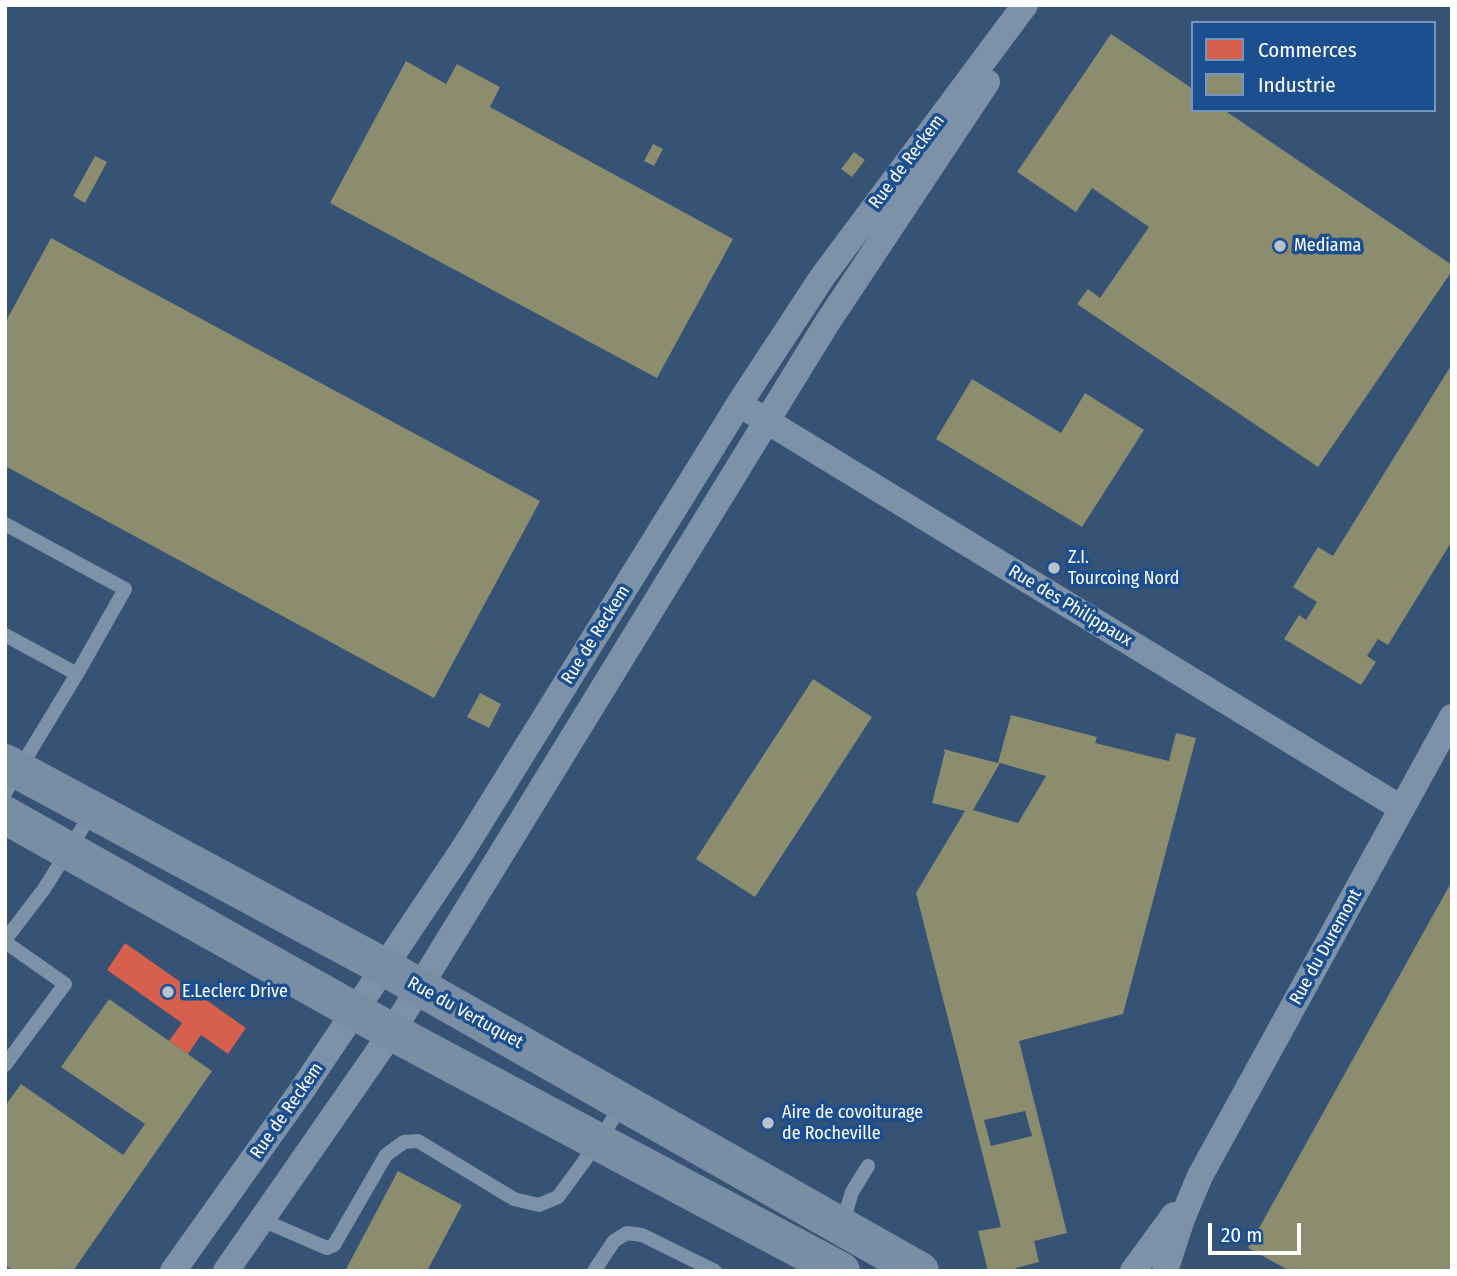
<!DOCTYPE html>
<html>
<head>
<meta charset="utf-8">
<style>
  body { margin:0 }
  #map { position:relative; width:1457px; height:1276px; overflow:hidden; background:#365274; font-family:"Fira Sans Condensed",sans-serif }
  canvas { display:block }
  .frame { position:absolute; inset:0; border:7px solid #fff; pointer-events:none }
  .legend { position:absolute; left:1191px; top:21px; width:245px; height:91px; box-sizing:border-box; background:#1b4f8f; border:2px solid #7695bc; margin:0; padding:9px 12px; list-style:none; font-size:21px; color:#fff }
  .legend li { display:flex; align-items:center; gap:14px; height:35px }
  .legend b { width:35px; border:2px solid #7695bc }
  .scale { position:absolute; left:1208px; top:1223px; width:93px; height:32px; box-sizing:border-box; border:4px solid #fff; border-top:0; padding-left:9px; font-size:21px; line-height:24px; white-space:nowrap; color:#fff; -webkit-text-stroke:5px #1b4f8f; paint-order:stroke }
</style>
</head>
<body>
<div id="map">
<canvas width="1457" height="1276"></canvas>
<div class="frame"></div>
<ul class="legend">
<li><b style="height:19px;background:#d6604d"></b>Commerces</li>
<li><b style="height:19px;background:#8c8c6e"></b>Industrie</li>
</ul>
<div class="scale">20 m</div>
</div>
<script>
const ctx = document.querySelector('canvas').getContext('2d');
ctx.lineJoin = 'round';
function fill(path, color) { ctx.fillStyle = color; ctx.fill(path, 'evenodd'); }
const poly = rows => new Path2D(rows.map(r => 'M' + r).join(''));
function trace(path, color, width, dash) { ctx.strokeStyle = color; ctx.lineWidth = width; ctx.lineCap = dash ? 'butt' : 'round'; ctx.setLineDash(dash || []); ctx.stroke(path); }
function label(font, color, halo, rows, align = 'center') {
  ctx.font = font + ' "Fira Sans Condensed",sans-serif'; ctx.lineWidth = 7; ctx.setLineDash([]); ctx.textBaseline = 'middle'; ctx.strokeStyle = halo; ctx.fillStyle = color; for (const [text, x, y, turn = 0] of rows) {
    ctx.save(); ctx.translate(x, y); ctx.rotate((+turn || 0) * Math.PI / 180); ctx.textAlign = isNaN(turn) ? turn : align; if (halo) ctx.strokeText(text, 0, 0); ctx.fillText(text, 0, 0); ctx.restore();
  }
}
fill(poly([
  [125,943,246,1028,228,1054,201,1035,188,1054,169,1041,182,1023,107,970]
]), '#d6604d');
fill(poly([
  [1111,34,1193,89,1193,110,1224,110,1452,265,1452,271,1318,467,1077,304,1088,289,1100,298,1149,227,1092,188,1076,212,1017,172],
  [406,61,446,84,457,64,500,87,490,107,733,239,657,378,330,203],
  [653,144,663,149,654,166,644,161],
  [854,152,865,160,852,177,841,169],
  [95,156,107,162,85,203,73,196],
  [51,238,540,501,434,698,5,466,5,323],
  [1452,364,1452,541,1388,645,1378,639,1367,656,1376,662,1361,685,1284,639,1299,615,1306,620,1317,602,1293,587,1318,547,1333,556],
  [972,379,1061,433,1085,393,1144,430,1082,527,936,439],
  [813,679,872,717,755,897,696,859],
  [480,693,501,704,489,728,467,717],
  [1011,715,1097,737,1095,743,1169,761,1176,733,1196,738,1123,1014,1019,1041,1067,1233,1034,1241,1039,1262,1016,1268,1017,1271,988,1271,978,1231,1001,1227,916,893,965,811,932,803,945,752,943,749,998,763],
  [1000,763,1046,776,1018,823,973,810],
  [1025,1111,1032,1136,991,1146,984,1120],
  [1452,881,1452,1271,1290,1271,1248,1248],
  [109,999,212,1071,73,1271,14,1271,5,1265,5,1106,21,1084,123,1155,145,1124,61,1067],
  [398,1171,462,1205,427,1271,345,1271]
]), '#8c8c6e');
trace(poly([
  [5,524,125,589,77,674],
  [5,635,77,674,5,793],
  [5,940,44,889,93,811],
  [5,942,65,984,5,1065],
  [262,1220,327,1248,334,1245,386,1155,404,1142,418,1141,514,1199,539,1205,558,1197,599,1141,623,1103],
  [842,1225,852,1192,868,1166],
  [594,1271,614,1241,627,1233,642,1235,715,1271]
]), '#7d92a8', 14);
trace(poly([
  [752,412,1401,808],
  [173,1271,302,1090,464,848,739,404,823,276,1025,5],
  [226,1271,392,1032,827,323,987,82],
  [1133,1271,1174,1215],
  [1165,1271,1182,1219,1200,1176,1452,717]
]), '#7d92a8', 26);
trace(poly([
  [5,763,384,967,920,1271],
  [5,815,392,1032,841,1271]
]), '#798da4', 38);
for (const [x, y, r, color] of [
  [1280,246,7,"#b9c2ce"],
  [1054,568,7,"#b9c2ce"],
  [168,992,7,"#b9c2ce"],
  [768,1123,7,"#b9c2ce"]
]) { const dot = new Path2D(); dot.arc(x, y, r, 0, 2 * Math.PI); ctx.fillStyle = color; ctx.fill(dot); trace(dot, '#1b4f8f', 2.5); }
label('18px', '#fff', '#1b4f8f', [
  ["Rue de Reckem",907,162,-53],
  ["Rue des Philippaux",1070,606,31],
  ["Rue de Reckem",596,635,-58],
  ["Rue du Duremont",1326,947,-61],
  ["Rue du Vertuquet",465,1013,29],
  ["Rue de Reckem",287,1111,-55]
]);
label('18px', '#fff', '#1b4f8f', [
  ["Mediama",1294,246],
  ["Z.I.",1068,558],
  ["Tourcoing Nord",1068,579],
  ["E.Leclerc Drive",182,992],
  ["Aire de covoiturage",782,1113],
  ["de Rocheville",782,1134]
], 'left');
</script>
</body>
</html>
